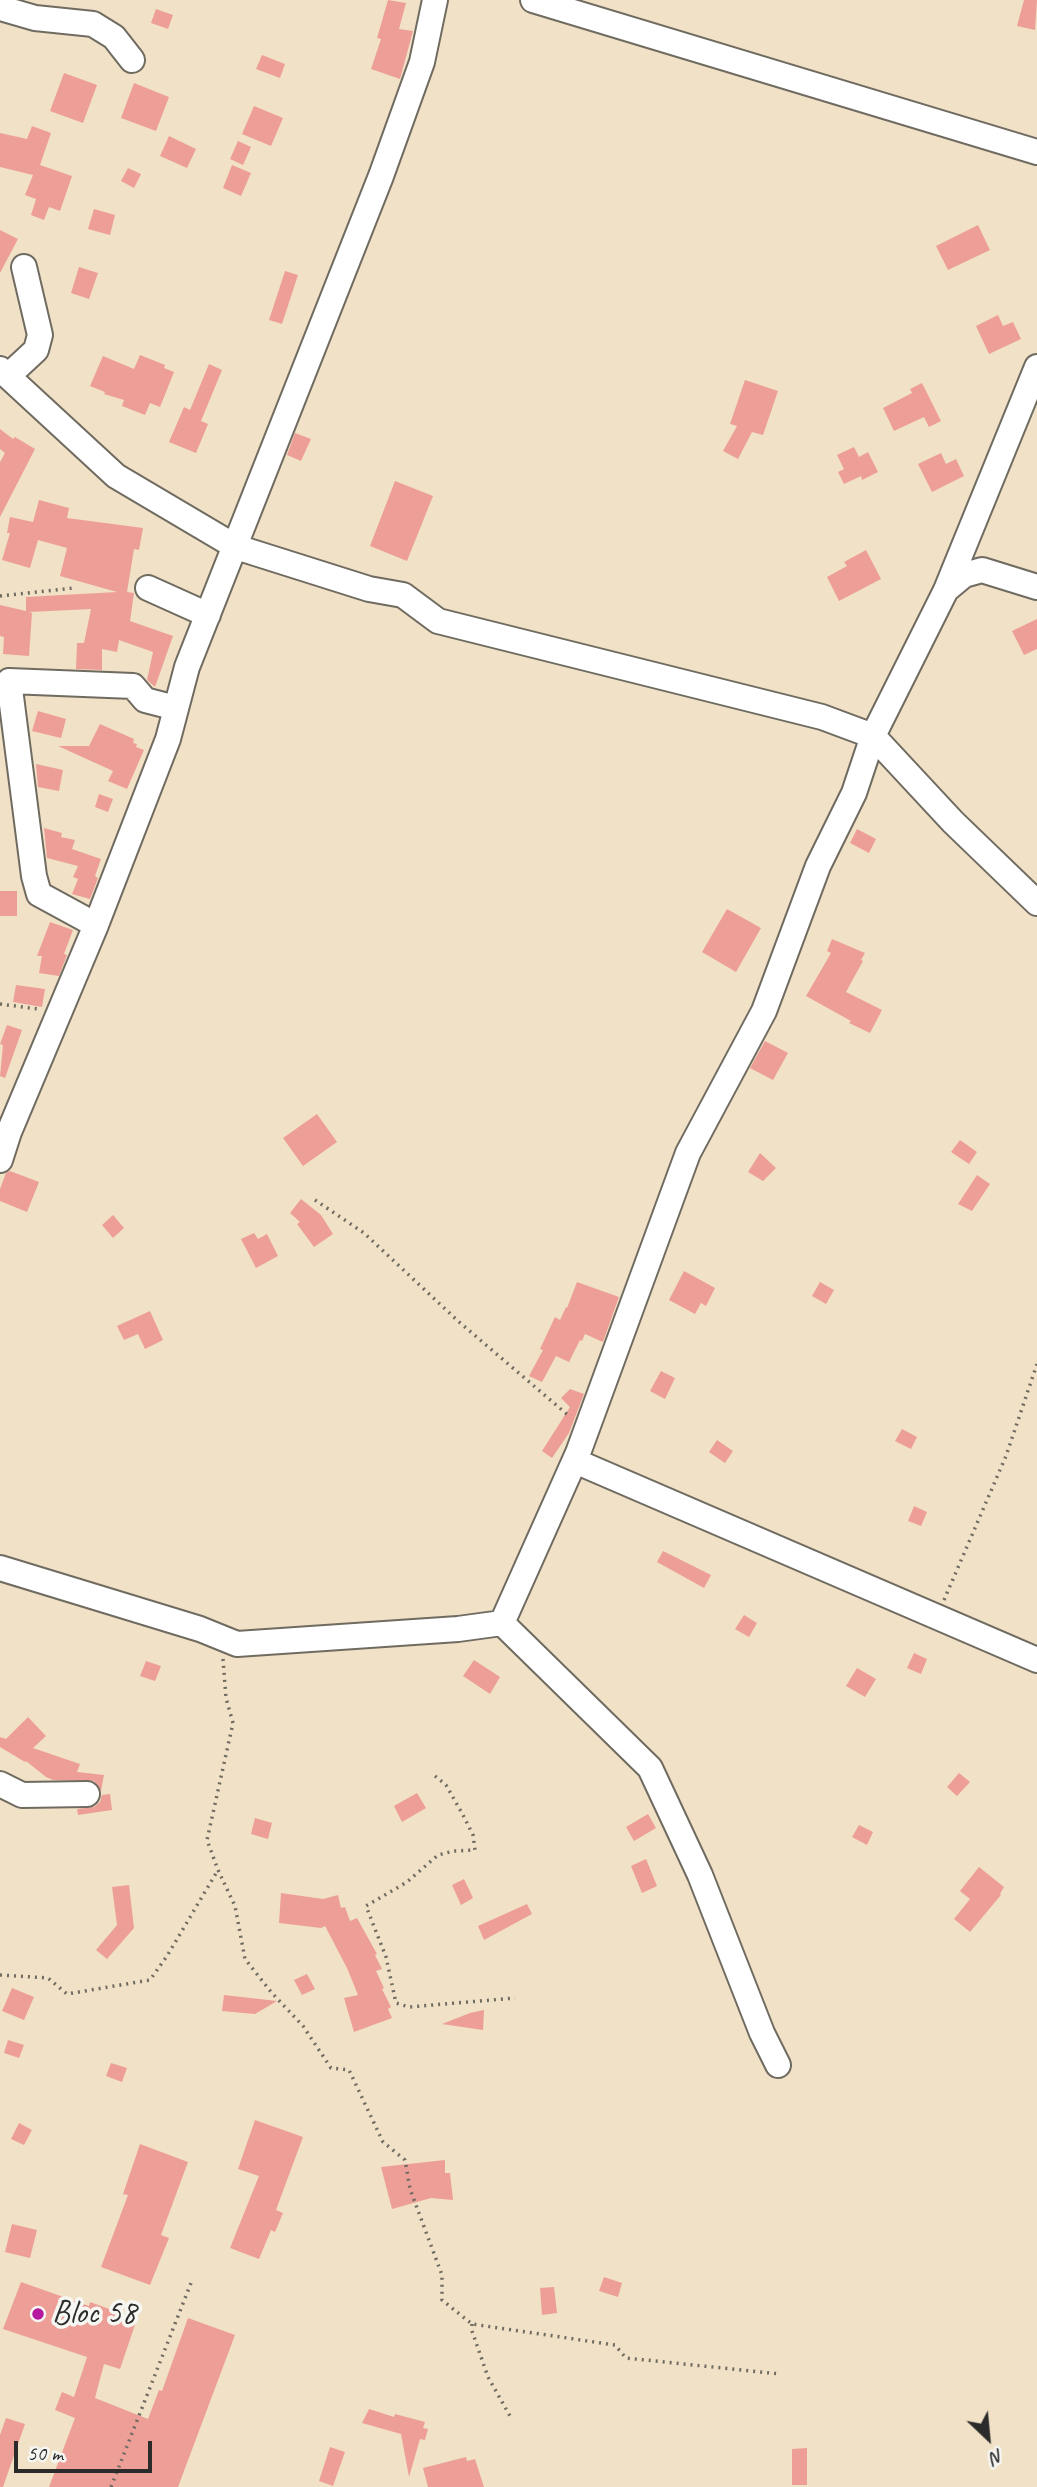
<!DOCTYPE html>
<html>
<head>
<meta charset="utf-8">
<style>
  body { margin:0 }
  #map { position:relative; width:1037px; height:2487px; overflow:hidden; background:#f1e1c6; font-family:Caveat,sans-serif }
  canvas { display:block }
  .north { position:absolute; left:953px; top:2403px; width:70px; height:70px; -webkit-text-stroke:5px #f6f6f2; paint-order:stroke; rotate:154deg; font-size:19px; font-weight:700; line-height:28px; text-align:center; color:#2b2b2b }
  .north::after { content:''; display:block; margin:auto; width:24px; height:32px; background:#2b2b2b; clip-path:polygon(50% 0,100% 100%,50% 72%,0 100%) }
  .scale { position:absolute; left:14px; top:2441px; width:138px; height:32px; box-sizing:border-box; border:4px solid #2b2b2b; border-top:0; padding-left:9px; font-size:21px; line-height:24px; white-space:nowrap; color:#2b2b2b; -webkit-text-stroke:5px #f6f6f2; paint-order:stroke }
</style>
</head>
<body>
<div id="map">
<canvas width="1037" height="2487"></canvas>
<div class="north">N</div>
<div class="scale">50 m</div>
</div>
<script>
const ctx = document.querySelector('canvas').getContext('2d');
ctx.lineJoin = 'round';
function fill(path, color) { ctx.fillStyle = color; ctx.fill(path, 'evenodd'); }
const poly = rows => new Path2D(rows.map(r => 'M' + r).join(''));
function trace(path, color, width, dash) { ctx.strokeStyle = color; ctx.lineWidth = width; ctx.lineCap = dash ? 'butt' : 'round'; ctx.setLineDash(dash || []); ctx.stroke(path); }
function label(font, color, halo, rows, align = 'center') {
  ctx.font = font + ' Caveat,sans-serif'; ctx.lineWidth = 7; ctx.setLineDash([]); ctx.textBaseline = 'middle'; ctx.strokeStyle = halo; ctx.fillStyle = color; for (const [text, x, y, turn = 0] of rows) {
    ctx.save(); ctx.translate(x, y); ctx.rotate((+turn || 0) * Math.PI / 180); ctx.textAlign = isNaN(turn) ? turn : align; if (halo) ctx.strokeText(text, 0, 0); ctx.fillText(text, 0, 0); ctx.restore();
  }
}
fill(poly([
  [388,0,406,3,399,29,413,31,400,79,371,69,381,39,377,38],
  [1024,0,1037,0,1035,30,1017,26],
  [156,9,173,15,168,29,151,23],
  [262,55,285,64,280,78,256,69],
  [64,73,97,85,83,123,50,111],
  [134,83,169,97,156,131,121,118],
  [254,106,283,118,271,146,242,134],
  [32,126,51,133,40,165,72,176,60,211,49,207,44,220,31,215,36,199,25,195,33,175,0,167,0,133,27,139],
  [169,136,196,149,187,168,160,156],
  [238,141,251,147,243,165,230,159],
  [232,165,251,173,241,196,223,188],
  [128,168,141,174,134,188,121,181],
  [94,209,115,215,110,235,88,229],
  [978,225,990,250,948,270,936,246],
  [0,230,18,239,0,273],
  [79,267,98,273,89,299,71,293],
  [285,271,298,275,282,324,269,320],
  [998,315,1003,326,1013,322,1021,339,989,354,976,326],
  [140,355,165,365,164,368,174,372,160,407,150,403,145,415,122,406,124,400,104,394,105,392,90,386,103,356,134,369],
  [209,364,222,370,201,421,208,424,196,453,169,442,184,407,190,410],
  [745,380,778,391,763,435,752,432,738,459,723,451,737,426,730,424],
  [922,383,941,421,929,427,924,417,894,431,883,408,912,393,910,389],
  [0,429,13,439,15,437,35,449,0,517,0,462,5,453,0,449],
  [295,433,311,439,301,461,287,455],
  [854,447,859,457,868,452,878,472,862,480,861,476,844,484,838,472,844,469,837,455],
  [941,453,946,464,956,459,964,476,932,492,918,464],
  [395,481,433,496,407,561,370,546],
  [39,500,69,508,67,518,143,528,139,550,134,549,127,592,134,593,130,621,173,636,155,687,147,680,153,652,119,640,117,652,102,649,102,670,76,669,77,643,84,643,91,609,29,612,32,613,29,656,3,654,4,637,0,636,0,605,26,611,26,597,117,592,60,576,67,548,38,540,30,568,2,560,10,533,7,533,10,517,33,522],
  [866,550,881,579,839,601,827,577,847,566,844,562],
  [1037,619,1037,649,1024,655,1012,631],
  [38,711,66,719,61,738,32,731],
  [100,724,134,739,133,743,137,744,136,747,144,750,127,789,108,781,113,771,58,746,89,746],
  [36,764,63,770,59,791,38,787],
  [99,794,113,799,108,812,95,807],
  [44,828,62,833,61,837,75,840,72,849,101,859,95,876,98,878,90,899,72,894,78,879,73,877,78,866,47,858],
  [857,829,876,839,869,853,850,843],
  [0,891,17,891,17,916,0,916],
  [727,909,761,928,736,972,702,952],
  [50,922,73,930,64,954,67,955,59,976,39,973,42,956,37,956],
  [832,939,865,953,861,960,863,961,846,992,882,1010,870,1033,849,1023,851,1021,806,996,831,953,827,951],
  [16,985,45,989,42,1007,13,1002],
  [7,1025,22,1030,5,1078,0,1076,3,1045,0,1044],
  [765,1041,788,1053,773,1080,750,1068],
  [317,1114,337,1142,303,1166,283,1138],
  [960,1140,977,1152,969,1164,951,1152],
  [760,1153,776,1168,763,1181,748,1172],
  [10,1171,39,1182,27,1212,0,1201,0,1189,6,1173],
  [977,1175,990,1184,972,1211,958,1204],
  [301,1199,321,1215,333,1234,314,1247,297,1224,300,1222,290,1213],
  [113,1215,124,1228,113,1238,102,1225],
  [254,1233,258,1239,267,1234,278,1256,256,1268,241,1239],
  [684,1271,715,1288,706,1306,701,1303,695,1314,669,1300],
  [577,1282,619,1297,603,1342,585,1334,582,1341,580,1340,569,1362,556,1356,542,1382,529,1376,543,1350,540,1349,555,1317,560,1320,566,1307,567,1308],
  [820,1282,834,1290,826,1304,812,1296],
  [150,1311,163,1340,145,1349,138,1334,124,1340,117,1326],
  [661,1371,675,1378,665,1399,650,1391],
  [570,1389,584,1394,569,1433,552,1458,542,1451,570,1407,561,1398],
  [902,1429,917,1437,911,1449,895,1441],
  [717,1440,733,1451,725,1463,709,1452],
  [914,1506,927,1512,921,1526,908,1521],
  [663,1551,711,1575,704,1588,657,1562],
  [744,1615,757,1623,749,1637,735,1629],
  [914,1653,927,1659,921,1674,907,1668],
  [474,1660,500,1677,490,1694,463,1676],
  [146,1661,161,1666,155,1681,140,1676],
  [857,1668,876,1679,865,1697,846,1686],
  [28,1717,46,1736,33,1748,80,1764,77,1772,104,1775,101,1791,94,1781,53,1780,46,1777,26,1761,25,1762,0,1747,0,1737,6,1739],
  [959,1773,970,1782,957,1796,947,1787],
  [417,1793,426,1808,402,1822,394,1806],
  [110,1794,112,1810,78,1815,77,1809,94,1807,100,1802,102,1795],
  [648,1814,656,1828,634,1841,626,1827],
  [255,1818,272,1823,268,1839,251,1834],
  [859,1825,873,1832,867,1845,852,1837],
  [646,1859,657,1886,642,1893,631,1866],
  [979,1867,1004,1887,1000,1894,1001,1895,970,1932,954,1919,970,1899,960,1891],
  [464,1879,473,1898,461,1905,452,1885],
  [129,1885,134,1928,107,1959,96,1950,117,1925,112,1887],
  [281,1893,323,1899,338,1895,341,1908,345,1907,350,1921,357,1918,377,1954,375,1955,382,1969,376,1971,384,1988,382,1989,391,2007,388,2009,392,2018,354,2032,344,1998,358,1995,347,1968,325,1926,321,1928,279,1923],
  [527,1904,532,1914,484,1940,478,1926],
  [307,1974,315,1989,302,1995,294,1980],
  [12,1988,34,1997,24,2020,2,2011],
  [224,1995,277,2001,255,2014,222,2011],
  [484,2010,483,2030,442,2024,470,2013],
  [8,2040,24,2045,19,2058,4,2053],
  [111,2063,127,2068,122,2082,106,2076],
  [255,2120,303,2137,276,2210,283,2213,275,2232,271,2230,259,2259,230,2248,259,2176,238,2169],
  [19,2123,32,2130,24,2145,11,2139],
  [140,2144,188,2162,161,2235,169,2238,150,2285,101,2267,128,2195,123,2194],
  [445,2160,445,2173,450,2173,453,2200,431,2198,392,2209,381,2167],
  [12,2224,37,2230,30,2258,5,2252],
  [604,2277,622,2283,618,2297,599,2291],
  [21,2282,89,2306,90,2302,137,2319,120,2369,104,2364,95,2398,148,2419,159,2390,162,2391,188,2318,235,2335,178,2487,49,2487,75,2418,55,2410,62,2392,74,2397,87,2357,3,2329],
  [554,2287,557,2313,542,2315,540,2288],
  [369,2409,394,2417,395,2414,425,2422,423,2428,428,2429,425,2440,420,2439,409,2477,401,2434,362,2423],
  [6,2418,25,2424,3,2487,0,2487,0,2435],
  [330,2447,345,2452,333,2486,319,2481],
  [807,2448,807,2485,792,2485,792,2449],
  [466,2457,467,2461,475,2459,484,2487,428,2487,423,2468]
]), '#ed9f97');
const minor = poly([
  [533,0,1037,152],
  [4,9,35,18,93,24,114,37,132,60],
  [0,369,116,476,236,547,369,589,403,595,438,621,822,717,873,736,953,822,1037,903],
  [8,376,36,350,40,335,24,267],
  [148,588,208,615],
  [946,590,964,575,982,570,1037,587],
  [96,925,39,894,34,876,9,681,133,686,145,700,176,708],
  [0,1160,9,1132,96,925,168,739,187,667,381,176,422,62,435,0],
  [575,1461,1037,1660],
  [0,1568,200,1629,237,1644,458,1629,502,1623],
  [0,1784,22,1795,87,1794],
  [778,2065,762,2033,700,1875,650,1768,502,1623,578,1453,688,1153,764,1011,818,866,854,793,873,736,946,590,1037,367]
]);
trace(minor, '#706b61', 28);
trace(poly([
  [0,596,73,588],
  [0,1004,38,1009],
  [315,1200,364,1233,458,1321,569,1416],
  [944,1600,1006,1456,1037,1364],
  [223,1659,226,1698,233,1723,207,1840,218,1870,235,1906,245,1959,271,1992,303,2026,331,2068,349,2070,383,2142,405,2160,410,2189,442,2275,442,2300,472,2324,615,2345,626,2358,780,2374],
  [435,1776,446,1785,463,1815,473,1835,475,1850,454,1851,438,1855,407,1882,366,1906,386,1957,396,2003,409,2007,515,1998],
  [0,1975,48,1978,67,1994,150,1980,167,1956,218,1870],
  [472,2324,472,2331,488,2377,510,2416],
  [111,2487,191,2283]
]), '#706b61', 3.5, [2, 5]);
trace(minor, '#fff', 24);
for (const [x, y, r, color] of [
  [38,2314,7,"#b5179e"]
]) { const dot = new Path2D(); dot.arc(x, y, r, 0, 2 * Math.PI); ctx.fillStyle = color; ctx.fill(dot); trace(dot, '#f6f6f2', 2.5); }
label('33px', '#2b2b2b', '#f6f6f2', [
  ["Bloc 58",52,2314]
], 'left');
</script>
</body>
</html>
